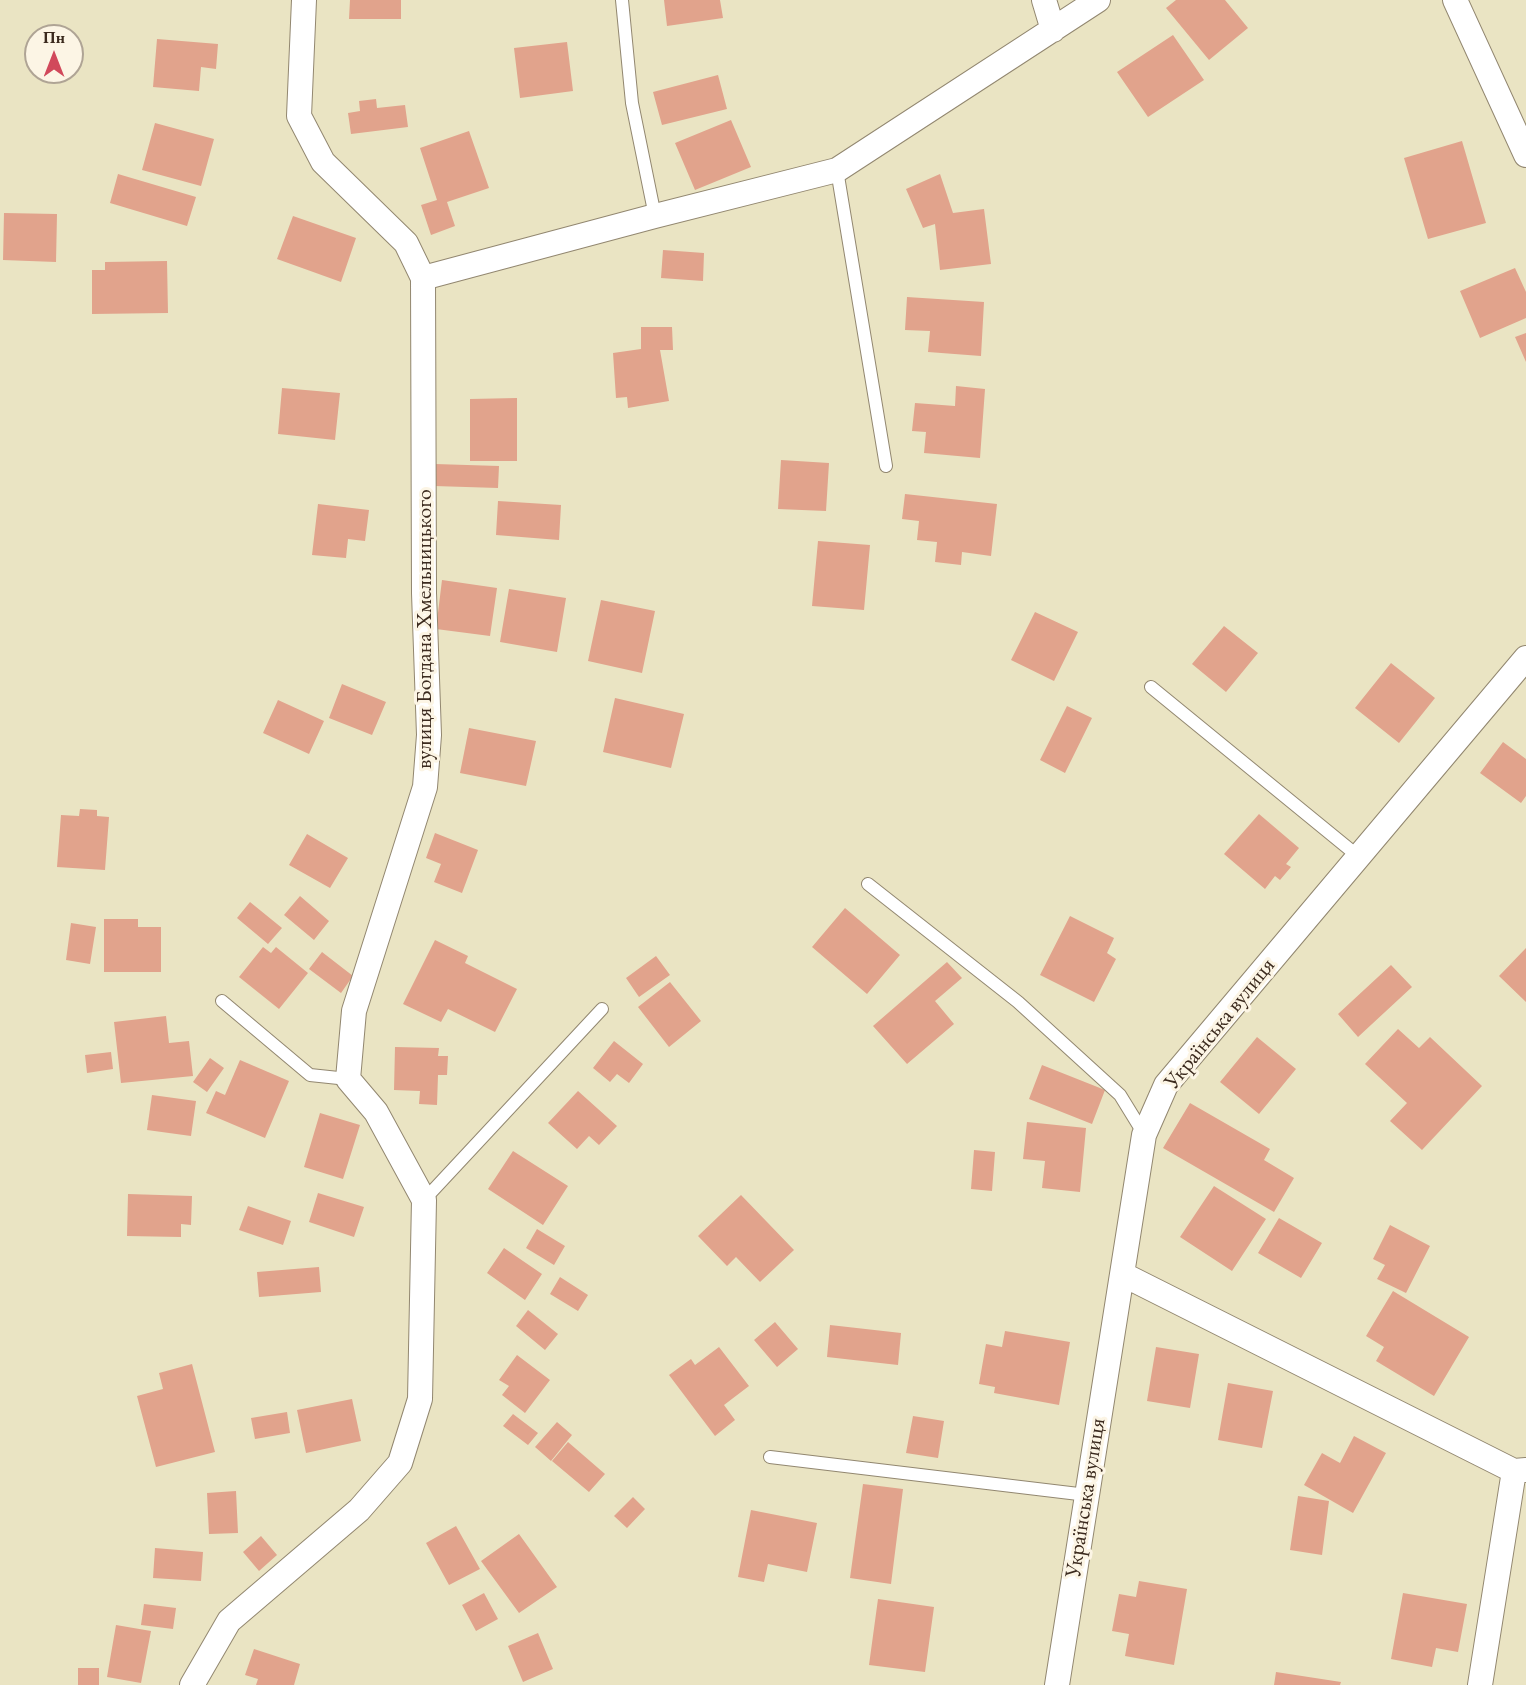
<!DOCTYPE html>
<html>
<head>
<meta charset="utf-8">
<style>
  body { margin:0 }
  #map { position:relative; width:1526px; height:1685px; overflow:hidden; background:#eae4c3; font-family:"EB Garamond",serif }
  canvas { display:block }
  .north { position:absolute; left:24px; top:24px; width:60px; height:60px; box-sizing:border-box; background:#fcf5e5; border:2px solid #afa495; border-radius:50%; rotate:0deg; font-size:16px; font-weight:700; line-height:24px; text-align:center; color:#3b2a1e }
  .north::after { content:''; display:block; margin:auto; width:21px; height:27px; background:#d1495b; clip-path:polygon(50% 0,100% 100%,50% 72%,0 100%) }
</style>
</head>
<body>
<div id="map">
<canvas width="1526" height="1685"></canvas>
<div class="north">Пн</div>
</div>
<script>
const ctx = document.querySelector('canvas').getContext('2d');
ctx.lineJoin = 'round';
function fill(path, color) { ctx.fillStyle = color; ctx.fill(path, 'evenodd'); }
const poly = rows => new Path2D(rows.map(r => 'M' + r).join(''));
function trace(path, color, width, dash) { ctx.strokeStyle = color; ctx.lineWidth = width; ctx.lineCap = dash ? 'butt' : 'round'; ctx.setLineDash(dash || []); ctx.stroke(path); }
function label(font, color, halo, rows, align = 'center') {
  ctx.font = font + ' "EB Garamond",serif'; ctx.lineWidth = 6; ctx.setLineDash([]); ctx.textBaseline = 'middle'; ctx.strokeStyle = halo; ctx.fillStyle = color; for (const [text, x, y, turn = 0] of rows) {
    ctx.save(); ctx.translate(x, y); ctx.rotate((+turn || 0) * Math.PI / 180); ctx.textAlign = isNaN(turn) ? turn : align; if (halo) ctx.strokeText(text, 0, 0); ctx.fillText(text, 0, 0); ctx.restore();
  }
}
fill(poly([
  [350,0,401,0,401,19,349,19],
  [664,0,720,0,723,18,667,26],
  [1176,0,1225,0,1248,28,1209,60,1166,8],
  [1173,35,1204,80,1148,117,1117,72],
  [157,39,218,44,216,69,201,67,199,91,153,87],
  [567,42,573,91,520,98,514,48],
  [718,75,727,109,662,125,653,92],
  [376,99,377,108,405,105,408,127,351,134,348,113,360,111,359,101],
  [731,120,751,167,695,190,675,143],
  [155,123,214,139,201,186,142,170],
  [469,131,489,188,447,202,455,226,431,235,421,205,437,200,420,148],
  [1462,141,1486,223,1428,239,1404,158],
  [118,174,196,197,187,226,110,203],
  [940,174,953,213,984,209,991,264,940,270,935,224,923,228,906,189],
  [4,213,57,214,56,262,3,260],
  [293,216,356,238,341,282,277,259],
  [663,250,704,253,703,281,661,278],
  [167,261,168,313,92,314,92,270,105,270,105,262],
  [1515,268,1526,292,1526,318,1480,338,1460,291],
  [907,297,984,302,981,356,928,352,930,331,905,330],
  [641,327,672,327,673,350,660,350,669,401,628,408,627,397,616,398,613,353,641,349],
  [1526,333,1526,362,1515,337],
  [956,386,985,389,980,458,924,453,926,432,912,431,915,403,955,406],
  [282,388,340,393,335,440,278,434],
  [517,398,517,461,470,461,470,399],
  [781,460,829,463,826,511,778,509],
  [435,464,499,466,498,488,434,486],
  [905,494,997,504,991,556,962,552,961,565,935,562,937,542,917,540,919,521,902,519],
  [498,501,561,505,559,540,496,535],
  [318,504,369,510,365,541,348,539,346,558,312,555],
  [818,541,870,545,864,610,812,606],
  [442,580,497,588,490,636,436,629],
  [509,589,566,598,557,652,500,642],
  [601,600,655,611,642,673,588,661],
  [1035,612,1078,632,1054,681,1011,660],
  [1224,626,1258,653,1226,692,1192,664],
  [1391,663,1435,698,1399,743,1355,708],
  [342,684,386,702,372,735,329,718],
  [615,698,684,714,671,768,603,752],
  [278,700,324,721,309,754,263,733],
  [1067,706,1092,718,1065,773,1040,760],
  [469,728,536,741,526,786,460,773],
  [1503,742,1526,759,1526,796,1521,803,1480,773],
  [80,809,97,810,97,816,109,817,105,870,57,867,61,815,79,816],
  [1259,814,1299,848,1286,864,1291,867,1280,880,1275,876,1265,889,1224,854],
  [435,833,478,850,462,893,434,882,441,864,426,858],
  [307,834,348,858,330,888,289,865],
  [300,896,329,921,314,940,284,915],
  [250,902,282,928,268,944,237,918],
  [845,908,900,955,867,994,812,947],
  [1070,916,1114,938,1107,953,1116,959,1094,1002,1040,975],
  [104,919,138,919,138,927,161,927,161,972,104,972],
  [71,923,96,927,90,964,66,960],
  [435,940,468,956,465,963,517,989,495,1032,448,1009,441,1022,403,1004],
  [263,947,271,953,276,947,308,973,279,1009,239,977],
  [1526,948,1526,1002,1499,976],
  [322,952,353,976,341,993,309,969],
  [656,956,670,975,639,997,626,978],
  [947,962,962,978,935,1001,954,1024,907,1064,873,1026],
  [1391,965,1412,987,1358,1037,1338,1014],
  [670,982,701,1021,669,1047,638,1007],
  [166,1016,169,1043,189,1041,193,1076,121,1083,114,1022],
  [1398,1029,1419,1048,1430,1037,1482,1086,1422,1150,1390,1121,1407,1103,1365,1064],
  [1257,1037,1296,1069,1259,1114,1220,1082],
  [614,1041,643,1064,629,1083,617,1074,610,1082,593,1068],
  [395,1047,439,1048,438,1056,448,1056,447,1075,438,1075,437,1105,419,1104,420,1091,394,1090],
  [111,1052,113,1069,87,1073,85,1055],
  [210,1058,224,1068,207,1092,193,1082],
  [240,1060,289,1081,265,1138,206,1113,216,1091,225,1095],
  [1042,1065,1105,1090,1092,1124,1029,1099],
  [578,1091,617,1126,599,1145,589,1136,577,1149,548,1123],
  [152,1095,196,1101,191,1136,147,1130],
  [1190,1103,1270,1149,1264,1160,1294,1178,1274,1212,1163,1148],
  [320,1113,360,1125,343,1179,304,1167],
  [1027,1122,1086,1128,1080,1192,1042,1188,1045,1161,1023,1159],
  [974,1150,995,1152,992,1191,971,1189],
  [513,1151,568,1186,543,1225,488,1189],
  [1214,1186,1266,1219,1232,1271,1180,1237],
  [318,1193,364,1207,354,1237,309,1222],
  [128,1194,192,1196,191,1225,181,1224,181,1237,127,1236],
  [741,1195,794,1250,760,1282,736,1257,727,1266,698,1236],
  [248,1206,291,1221,283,1245,239,1230],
  [1279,1218,1322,1243,1301,1278,1258,1253],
  [1390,1225,1430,1246,1406,1293,1377,1279,1385,1265,1373,1259],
  [537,1229,565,1246,554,1265,526,1248],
  [504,1248,542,1274,525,1300,487,1273],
  [319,1267,321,1292,259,1297,257,1272],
  [560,1277,588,1295,578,1311,550,1294],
  [1393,1291,1469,1337,1434,1396,1376,1361,1384,1347,1366,1336],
  [528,1310,558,1334,545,1350,516,1326],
  [775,1322,798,1349,777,1367,754,1340],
  [830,1325,901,1333,898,1365,827,1357],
  [1005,1331,1070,1342,1059,1405,994,1393,995,1387,979,1384,986,1344,1002,1347],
  [719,1347,749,1386,724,1405,735,1420,715,1436,669,1375,691,1359,695,1365],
  [1156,1347,1199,1354,1190,1408,1147,1401],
  [517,1355,550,1380,525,1413,502,1395,509,1386,499,1380],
  [192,1364,215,1452,156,1467,137,1396,163,1389,159,1373],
  [1228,1383,1273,1391,1262,1448,1218,1440],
  [352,1399,361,1441,306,1453,297,1410],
  [287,1412,290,1433,255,1439,251,1418],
  [513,1414,538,1433,528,1445,503,1426],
  [913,1416,944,1421,938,1458,906,1453],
  [557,1422,572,1435,551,1461,535,1447],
  [1354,1436,1386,1453,1353,1513,1304,1485,1322,1453,1340,1463],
  [568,1442,605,1474,589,1492,552,1461],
  [863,1484,903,1489,891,1584,850,1578],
  [236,1491,238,1533,209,1534,207,1493],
  [1298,1496,1329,1501,1322,1555,1290,1550],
  [633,1497,645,1509,627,1528,614,1516],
  [751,1510,817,1523,807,1572,768,1564,764,1582,738,1577],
  [456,1526,480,1569,449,1585,426,1543],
  [519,1534,557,1587,519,1613,481,1561],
  [261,1536,277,1555,259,1571,243,1552],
  [155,1548,203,1552,201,1581,153,1578],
  [1139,1581,1187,1589,1174,1665,1125,1656,1129,1634,1112,1631,1119,1594,1136,1597],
  [484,1593,498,1619,476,1631,462,1605],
  [1403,1593,1467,1604,1458,1652,1436,1648,1432,1667,1391,1659],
  [878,1599,934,1607,925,1672,869,1665],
  [144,1604,176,1608,173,1629,141,1625],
  [116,1625,151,1631,141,1683,107,1677],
  [538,1633,553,1669,523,1682,508,1646],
  [254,1649,300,1664,294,1685,256,1685,258,1679,245,1675],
  [78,1668,99,1668,99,1685,78,1685],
  [1276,1672,1341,1682,1340,1685,1274,1685]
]), '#e1a38c');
const service = poly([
  [622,0,632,103,655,216],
  [837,170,886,466],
  [1151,687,1359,857],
  [868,884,1018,1002,1120,1095,1144,1134],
  [222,1001,310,1075,348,1079],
  [424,1200,602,1009],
  [770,1457,1087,1495]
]);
const minor = poly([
  [1044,0,1053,30],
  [1455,0,1526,155],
  [423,278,655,216,837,170,1098,0],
  [1122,1274,1514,1471,1526,1470],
  [192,1685,229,1621,359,1510,400,1463,420,1399,424,1200,376,1112,348,1079,354,1011,425,787,429,735,424,593,423,278,406,243,323,162,299,116,304,0],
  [1057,1685,1144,1135,1166,1085,1526,658],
  [1480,1685,1514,1471]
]);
trace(service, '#928770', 14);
trace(minor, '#928770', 26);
trace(service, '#fff', 12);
trace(minor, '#fff', 24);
label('22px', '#3b2a1e', '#fcf5e5', [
  ["вулиця Богдана Хмельницького",425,629,-90],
  ["Українська вулиця",1220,1024,-51],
  ["Українська вулиця",1086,1498,-81]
]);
</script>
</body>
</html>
